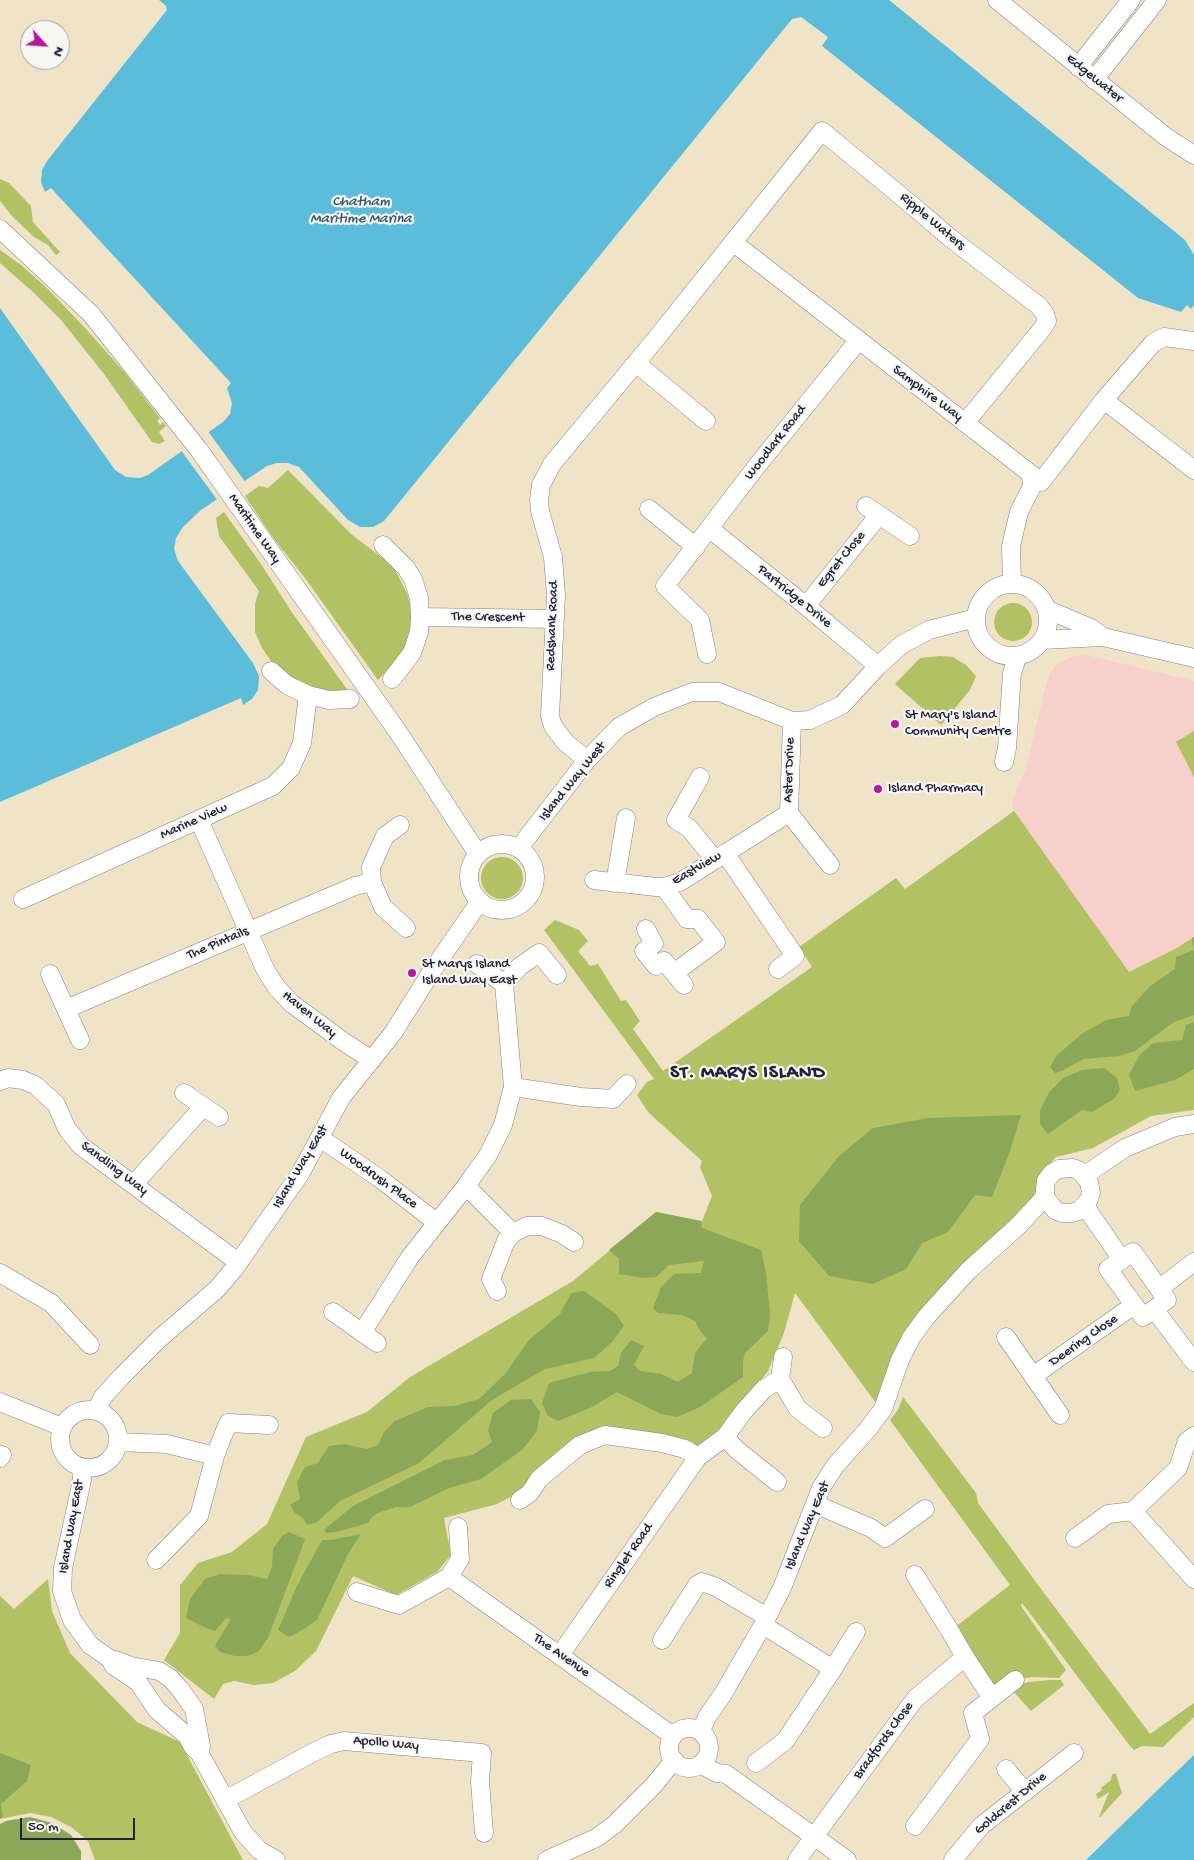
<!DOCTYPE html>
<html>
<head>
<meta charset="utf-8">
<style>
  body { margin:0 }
  #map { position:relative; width:1194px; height:1860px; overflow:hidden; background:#efe3c8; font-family:"Gochi Hand",sans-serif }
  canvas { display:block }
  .north { position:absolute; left:20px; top:20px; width:50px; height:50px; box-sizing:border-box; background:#f6f6f2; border:1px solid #a1a1a9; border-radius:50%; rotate:116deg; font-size:14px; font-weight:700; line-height:20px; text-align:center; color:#22223b }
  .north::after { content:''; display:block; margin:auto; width:18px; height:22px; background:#b5179e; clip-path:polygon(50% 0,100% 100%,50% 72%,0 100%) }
  .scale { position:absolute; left:20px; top:1818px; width:115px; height:22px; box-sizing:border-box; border:2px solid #22223b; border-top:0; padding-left:6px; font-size:15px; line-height:18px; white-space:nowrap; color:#22223b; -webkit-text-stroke:4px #f6f6f2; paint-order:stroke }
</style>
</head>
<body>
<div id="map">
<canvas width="1194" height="1860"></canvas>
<div class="north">N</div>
<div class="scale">50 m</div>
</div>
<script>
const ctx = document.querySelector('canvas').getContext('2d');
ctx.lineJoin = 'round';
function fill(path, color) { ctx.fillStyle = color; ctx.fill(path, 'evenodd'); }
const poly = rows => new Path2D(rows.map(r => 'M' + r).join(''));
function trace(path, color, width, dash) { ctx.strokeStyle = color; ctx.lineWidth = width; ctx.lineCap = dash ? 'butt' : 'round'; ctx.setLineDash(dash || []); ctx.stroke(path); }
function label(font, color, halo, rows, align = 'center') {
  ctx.font = font + ' "Gochi Hand",sans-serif'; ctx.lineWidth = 4.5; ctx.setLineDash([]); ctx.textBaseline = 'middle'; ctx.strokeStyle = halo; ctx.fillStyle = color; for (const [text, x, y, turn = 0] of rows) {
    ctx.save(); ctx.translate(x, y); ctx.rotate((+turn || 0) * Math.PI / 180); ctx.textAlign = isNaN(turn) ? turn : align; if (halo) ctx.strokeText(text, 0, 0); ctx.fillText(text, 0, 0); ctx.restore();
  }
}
fill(poly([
  [1086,655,1194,681,1194,937,1175,949,1129,972,1014,811,1012,801,1025,771,1044,693,1050,673,1057,664,1074,656]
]), '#f7d0cc');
fill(poly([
  [0,179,9,183,31,206,33,222,60,252,56,255,48,245,34,237,12,216,0,201],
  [0,250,21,265,49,290,86,329,125,373,160,418,157,421,160,425,163,422,166,426,159,432,165,441,159,444,152,442,104,374,61,320,33,292,0,263],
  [288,470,351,534,393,566,407,593,411,608,411,623,407,641,399,658,378,680,305,578,274,539,245,496,259,486,268,488],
  [224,512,261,564,291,611,349,692,334,695,282,677,262,648,255,632,255,604,259,591,219,536,216,518],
  '994 622a19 19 0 1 1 38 0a19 19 0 1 1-38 0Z',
  [940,656,953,657,966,665,976,676,970,690,941,725,895,684,920,658],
  [1194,731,1194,777,1176,742],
  [1014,811,1129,972,1175,949,1194,937,1194,1110,1151,1116,1093,1148,1056,1157,1043,1171,1033,1197,916,1317,893,1353,876,1403,795,1293,784,1333,768,1371,739,1409,719,1430,694,1449,604,1429,518,1493,497,1504,444,1518,451,1555,437,1572,396,1595,353,1576,316,1651,295,1671,273,1683,254,1685,234,1681,223,1684,214,1699,164,1660,180,1633,180,1585,198,1563,232,1552,267,1524,306,1437,367,1412,410,1377,573,1281,656,1212,702,1221,712,1196,700,1167,702,1161,648,1112,637,1095,647,1082,654,1079,544,930,555,920,579,930,588,941,578,951,590,966,598,964,621,1001,626,1000,640,1021,633,1029,663,1071,812,967,799,947,896,878,905,889],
  '481 878a21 21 0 1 1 42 0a21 21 0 1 1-42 0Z',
  [903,1397,976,1493,978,1503,1041,1589,1150,1734,1194,1703,1194,1717,1163,1747,1142,1746,1134,1750,1130,1746,1022,1603,1021,1606,1066,1670,1059,1678,1032,1677,1015,1680,996,1688,950,1631,1010,1585,890,1420,898,1410],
  [48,1579,52,1611,70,1653,137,1722,180,1742,243,1860,95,1860,88,1841,71,1827,51,1817,30,1813,0,1819,0,1596,14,1609],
  [1051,1680,1061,1680,1064,1685,1031,1711,1013,1691,1018,1685,1029,1682],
  [1112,1774,1116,1774,1122,1793,1100,1817,1099,1817,1109,1792,1098,1799,1096,1794,1102,1790,1101,1788,1111,1780]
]), '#b2c163');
fill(poly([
  [1194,937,1194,1015,1174,1022,1135,1051,1119,1056,1083,1059,1064,1070,1055,1073,1050,1067,1056,1056,1083,1033,1106,1020,1129,1016,1132,1006,1150,986,1175,969,1176,957,1194,950,1192,938],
  [1194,1022,1194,1069,1175,1080,1135,1091,1129,1075,1139,1056,1153,1043,1182,1040,1186,1025],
  [1104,1068,1117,1078,1120,1090,1114,1099,1092,1112,1082,1110,1048,1134,1040,1124,1040,1110,1050,1091,1063,1078,1082,1070],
  [1021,1115,1009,1154,992,1197,975,1195,948,1232,922,1243,906,1269,873,1284,829,1276,799,1241,800,1205,839,1156,873,1128,928,1118],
  [656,1212,701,1221,702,1228,761,1250,766,1272,770,1315,768,1331,745,1353,743,1361,743,1377,700,1407,677,1417,661,1414,617,1392,592,1407,558,1421,548,1416,542,1403,549,1383,590,1372,610,1371,618,1366,621,1353,631,1340,644,1346,634,1365,640,1371,661,1374,678,1382,692,1373,695,1353,707,1338,700,1331,695,1321,682,1315,658,1313,653,1308,661,1287,674,1274,701,1273,704,1261,669,1265,656,1277,643,1278,619,1274,619,1259,609,1250],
  [584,1291,616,1314,624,1326,613,1341,594,1358,545,1369,492,1400,419,1463,340,1501,317,1522,307,1525,303,1518,295,1513,290,1505,300,1499,297,1482,305,1467,318,1463,329,1446,344,1444,367,1449,378,1445,384,1432,395,1421,428,1407,454,1406,479,1399,505,1374,529,1340,560,1314,571,1293],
  [531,1399,540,1412,537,1431,522,1450,481,1479,449,1488,410,1507,396,1507,378,1513,372,1517,368,1523,336,1532,326,1533,325,1529,353,1506,445,1460,473,1455,492,1442,488,1431,493,1413,511,1400],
  [289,1532,305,1539,268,1638,258,1652,247,1656,235,1656,220,1652,215,1646,231,1619,226,1618,215,1631,206,1628,186,1618,190,1599,205,1579,220,1574,248,1575,267,1579,272,1567,273,1549,282,1536],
  [361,1534,348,1554,317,1620,304,1629,289,1637,278,1630,297,1586,322,1540,331,1540],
  [0,1753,31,1765,27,1781,1,1804,3,1817,0,1819],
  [30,1817,52,1823,71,1835,81,1851,81,1860,0,1860,0,1824,6,1821]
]), '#8da759');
fill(poly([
  [159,0,889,0,1185,240,1194,255,1194,305,1191,309,1187,305,1181,312,1138,298,822,46,828,37,801,17,792,19,384,521,373,527,360,527,348,520,299,467,288,463,277,463,267,466,201,510,183,527,176,538,174,549,178,561,253,663,259,676,258,690,252,699,243,705,241,698,0,802,0,308,115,470,126,477,140,478,148,475,223,422,230,414,232,403,227,388,231,383,51,188,45,192,41,182,42,170,47,161,167,10,166,6],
  [1194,1755,1194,1860,1086,1860,1171,1777]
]), '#5cbdda');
fill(poly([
  [207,430,246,483,218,501,180,449]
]), '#efe3c8');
const street = poly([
  [997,0,1166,137,1194,155],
  [1078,67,1131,0],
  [1094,80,1157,0],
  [0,229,91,314,199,450,398,732,478,854],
  [734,243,1031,474,1032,486,1019,512,1011,546,1012,584],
  [636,363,706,421],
  [1104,400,1194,470],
  [1031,474,1041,482,1104,400,1153,343,1164,337,1194,341],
  [866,506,910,536],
  [649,509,696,547],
  [710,529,806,606,878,666],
  [383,545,406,568,413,579,419,598,420,617],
  '976 620a36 36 0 1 1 72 0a36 36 0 1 1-72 0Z',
  [806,606,879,515],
  [1046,609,1091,628,1103,637,1194,658],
  [1042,640,1102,637],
  [707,654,700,620,665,586,756,467,858,341],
  [271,671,287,685,308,695,329,700,350,699],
  [392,679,412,653,419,632,420,617,555,619],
  [792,721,789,813,830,865],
  [587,760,565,742,553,726,550,716,556,595,553,557,540,511,539,500,541,485,552,464,655,340,822,131,913,206,949,237,1039,306,1045,314,1047,321,1042,329,965,423],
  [1004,762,1007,748,1012,673,1018,656],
  [700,777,676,820,689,828,715,860],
  [199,820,265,969,277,988,291,1003,344,1042,372,1060],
  [400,825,385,836,371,867,372,882,383,907,406,928],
  '469 877a33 33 0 1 1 66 0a33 33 0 1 1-66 0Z',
  [519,848,587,760,619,727,654,707,692,692,719,692,792,721,810,720,842,705,878,666,901,645,929,630,976,618],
  [725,853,795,956,778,969],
  [594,880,656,887,664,887,680,882,789,813],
  [615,883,626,818],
  [23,899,273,786,291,768,302,743,308,695],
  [646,929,654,944,644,951,656,966,664,961,674,973,716,942,698,919,687,919,664,887],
  [674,973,684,985],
  [50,974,80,1040],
  [504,984,519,967,539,953,557,975],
  [66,1009,355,886,372,882],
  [0,1081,8,1078,23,1080,35,1085,56,1104,67,1129,81,1146,238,1262],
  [513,1087,581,1097,613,1099,627,1084],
  [184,1093,219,1117],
  [320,1138,379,1178,436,1222],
  [1085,1175,1125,1148,1175,1127,1194,1124],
  [134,1184,203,1107],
  [466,1186,513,1233],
  [1085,1206,1122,1260],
  [1133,1252,1167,1300,1143,1317,1108,1269,1133,1252],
  [0,1273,51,1303,90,1345],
  [1159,1289,1194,1262],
  [497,1291,491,1279,506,1241,513,1233,527,1226,542,1226,562,1234,574,1242],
  [1154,1309,1194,1362],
  [333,1312,377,1343],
  [362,1333,410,1257,466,1186,488,1155,503,1125,513,1087,504,984,477,964],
  [1006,1337,1060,1415],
  [783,1357,780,1379,798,1409,823,1428],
  [1033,1376,1134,1305],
  [0,1402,62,1427],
  '60 1439a29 29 0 1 1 58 0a29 29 0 1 1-58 0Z',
  [96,1410,103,1397,121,1377,159,1339,217,1289,234,1269,300,1174,341,1098,393,1033,430,974,480,901],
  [725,1437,737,1450,777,1482],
  [118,1442,167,1444,215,1456],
  [0,1458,2,1455],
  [81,1467,82,1480,63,1568,62,1591,72,1620,90,1645,110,1659,114,1666,138,1682,157,1710,187,1736,193,1747,200,1754,243,1832,259,1850,276,1860],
  [520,1500,530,1493,539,1479,580,1445,605,1435,662,1443,685,1449,698,1457],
  [815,1504,871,1528,885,1538,925,1509],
  [1133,1511,1194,1579],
  [1075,1538,1108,1514,1133,1511,1178,1468,1187,1441,1194,1436],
  [156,1560,199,1516,215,1456,228,1423,269,1425],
  [915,1575,950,1631,965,1657,992,1698,973,1713,980,1739,915,1826],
  [449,1577,460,1559,458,1527],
  [357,1592,399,1605,449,1577,673,1736],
  [662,1640,697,1585,702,1582,716,1587,767,1617],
  [560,1655,698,1457,725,1437,744,1411,764,1389,780,1379],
  [115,1660,131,1666,159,1671,170,1678,180,1689,194,1709,201,1746,200,1754],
  [833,1669,856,1632],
  [992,1698,1015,1680],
  '669 1748a20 20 0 1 1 40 0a20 20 0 1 1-40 0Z',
  [701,1731,707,1717,723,1694,763,1625,782,1588,821,1488,835,1466,868,1429,883,1409,900,1360,911,1338,927,1316,968,1271,1018,1226,1045,1197,1045,1189,1046,1181,1052,1173,1059,1169,1073,1168,1080,1171,1089,1182,1091,1193,1088,1201,1079,1211,1071,1213,1062,1213,1055,1210,1045,1197],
  [756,1763,785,1741,833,1669,763,1625],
  [700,1764,717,1773,726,1774,847,1860],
  [1006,1769,1025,1792],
  [225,1800,312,1753,331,1744,344,1741,482,1753,480,1782,484,1833],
  [547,1860,596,1838,614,1825,654,1785,674,1760],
  [797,1860,915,1699,965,1657],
  [953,1860,981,1826,1074,1753]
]);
trace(street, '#888282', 19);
trace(street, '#fff', 18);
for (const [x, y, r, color] of [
  [895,724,5,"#b5179e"],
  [878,789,5,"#b5179e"],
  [412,973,5,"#b5179e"]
]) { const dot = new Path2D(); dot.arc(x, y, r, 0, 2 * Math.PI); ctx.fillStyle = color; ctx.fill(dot); trace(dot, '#f6f6f2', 2); }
label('14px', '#22223b', '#f6f6f2', [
  ["Edgewater",1094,79,39],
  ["Ripple Waters",932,222,40],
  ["Samphire Way",927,394,37],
  ["Woodlark Road",776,443,-52],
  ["Maritime Way",254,529,55],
  ["Egret Close",842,560,-51],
  ["Partridge Drive",794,597,39],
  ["The Crescent",488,618,1],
  ["Redshank Road",553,626,-88],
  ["Aster Drive",790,770,-88],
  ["Island Way West",573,782,-51],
  ["Marine View",194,822,-24],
  ["Eastview",697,869,-30],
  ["The Pintails",218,944,-23],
  ["Haven Way",309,1015,39],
  ["Island Way East",301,1167,-59],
  ["Sandling Way",114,1169,37],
  ["Woodrush Place",378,1179,36],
  ["Deering Close",1084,1341,-35],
  ["Island Way East",808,1526,-67],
  ["Island Way East",72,1527,-80],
  ["Ringlet Road",629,1556,-55],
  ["The Avenue",561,1656,35],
  ["Bradfords Close",884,1741,-54],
  ["Apollo Way",386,1744,5],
  ["Goldcrest Drive",1011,1804,-40]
]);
label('14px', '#22223b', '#f6f6f2', [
  ["St Mary's Island",905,716],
  ["Community Centre",905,732],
  ["Island Pharmacy",888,789],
  ["St Marys Island",422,965],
  ["Island Way East",422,981]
], 'left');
label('italic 15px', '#365873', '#f6f6f2', [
  ["Chatham",361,203],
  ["Maritime Marina",361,220]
]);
ctx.letterSpacing = '1px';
label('bold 19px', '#22223b', '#f6f6f2', [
  ["ST. MARYS ISLAND",748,1074]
]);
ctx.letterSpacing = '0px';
</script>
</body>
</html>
